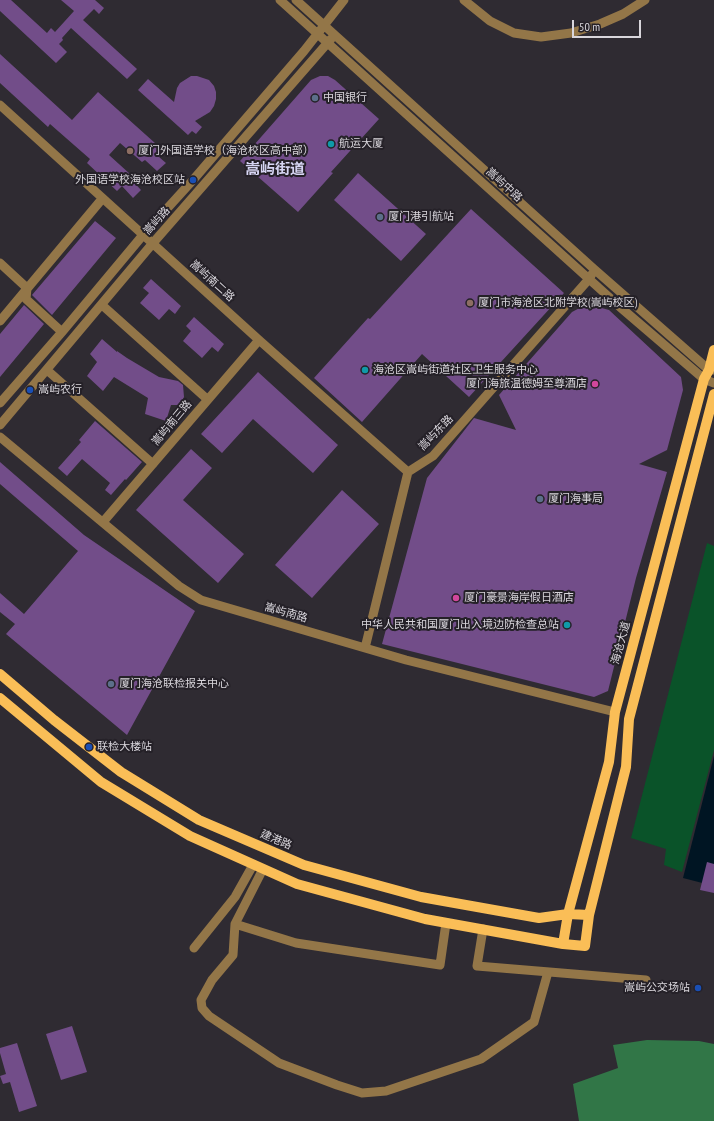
<!DOCTYPE html>
<html>
<head>
<meta charset="utf-8">
<style>
  body { margin:0 }
  #map { position:relative; width:714px; height:1121px; overflow:hidden; background:#2f2b32; font-family:"PT Sans Narrow",sans-serif }
  canvas { display:block }
  .scale { position:absolute; left:572px; top:20px; width:69px; height:18px; box-sizing:border-box; border:2px solid #d9d6dc; border-top:0; padding-left:5px; font-size:12px; line-height:14px; white-space:nowrap; color:#d9d6dc; -webkit-text-stroke:3px #252128; paint-order:stroke }
</style>
</head>
<body>
<div id="map">
<canvas width="714" height="1121"></canvas>
<div class="scale">50 m</div>
</div>
<script>
const ctx = document.querySelector('canvas').getContext('2d');
ctx.lineJoin = 'round';
function fill(path, color) { ctx.fillStyle = color; ctx.fill(path, 'evenodd'); }
const poly = rows => new Path2D(rows.map(r => 'M' + r).join(''));
function trace(path, color, width, dash) { ctx.strokeStyle = color; ctx.lineWidth = width; ctx.lineCap = dash ? 'butt' : 'round'; ctx.setLineDash(dash || []); ctx.stroke(path); }
function label(font, color, halo, rows, align = 'center') {
  ctx.font = font + ' "PT Sans Narrow","Noto Sans SC",sans-serif'; ctx.lineWidth = 4; ctx.setLineDash([]); ctx.textBaseline = 'middle'; ctx.strokeStyle = halo; ctx.fillStyle = color; for (const [text, x, y, turn = 0] of rows) {
    ctx.save(); ctx.translate(x, y); ctx.rotate((+turn || 0) * Math.PI / 180); ctx.textAlign = isNaN(turn) ? turn : align; if (halo) ctx.strokeText(text, 0, 0); ctx.fillText(text, 0, 0); ctx.restore();
  }
}
fill(poly([
  [707,543,714,546,714,750,682,872,664,865,666,849,631,838]
]), '#0a5329');
fill(poly([
  [647,1040,699,1041,714,1044,714,1121,579,1121,573,1084,618,1068,613,1045]
]), '#317647');
fill(poly([
  [714,756,714,886,683,878]
]), '#001523');
fill(poly([
  [0,0,11,0,47,33,51,28,55,32,74,11,61,0,95,0,104,8,99,14,94,9,83,20,137,69,127,79,71,28,62,38,63,40,59,44,67,52,56,63,0,11],
  [0,54,72,120,98,92,165,152,159,157,166,163,157,171,145,160,142,162,120,143,109,155,130,174,128,176,141,190,133,198,122,186,117,191,87,163,90,159,50,124,48,127,0,83],
  [191,76,197,76,209,80,214,86,216,92,216,99,214,106,210,112,195,121,202,127,196,134,192,131,188,135,138,90,148,79,174,102,177,88,180,83],
  [320,76,328,76,335,80,379,119,331,172,333,173,298,212,240,161,311,80],
  [358,173,426,234,401,261,334,200],
  [471,209,564,293,469,397,422,354,362,422,314,378,368,318,370,319],
  [95,221,116,238,52,315,32,295],
  [151,279,181,306,175,314,169,309,159,320,140,303,149,293,143,288],
  [587,304,609,310,681,377,683,390,667,450,639,464,667,472,636,578,608,691,594,697,382,644,427,478,474,418,516,430,499,395,572,312],
  [24,305,44,324,0,377,0,334],
  [194,317,224,344,218,352,212,347,202,358,183,341,191,331,186,326],
  [102,339,117,352,117,351,127,358,159,377,178,381,183,385,184,397,180,405,171,405,166,421,145,414,148,398,114,377,103,391,87,376,97,362,90,354],
  [258,372,338,445,313,473,253,419,222,453,201,434],
  [95,421,142,462,126,480,125,479,111,495,105,490,110,483,82,459,67,476,58,468,81,442,79,440],
  [191,449,212,468,183,500,244,554,218,583,136,510],
  [0,462,84,535,195,611,127,735,6,634,15,624,0,612,0,593,24,614,78,551,0,484],
  [342,490,379,524,312,598,275,565],
  [707,862,714,864,714,893,700,890],
  [72,1026,87,1072,61,1080,46,1034],
  [17,1043,37,1106,19,1112,10,1082,3,1084,0,1076,6,1074,0,1053,0,1048]
]), '#724d89');
trace(poly([
  [280,0,620,307,704,379,714,383],
  [296,0,594,269,709,370,714,370],
  [464,0,490,21,514,33,541,37,571,33,600,24,623,14,645,0],
  [0,105,259,340,408,472],
  [0,263,27,288,26,299,62,332],
  [102,305,207,399],
  [0,321,102,199],
  [47,370,153,464],
  [0,403,62,332,143,235,193,180,304,51,344,0],
  [0,425,153,243,331,39],
  [0,437,179,586,201,600,406,660,615,712],
  [103,522,259,340],
  [365,648,408,472,433,456,589,279,592,274],
  [263,869,235,924,233,955,212,980,201,1000,202,1008,209,1016,279,1063,337,1085,362,1093,386,1091,481,1059,534,1022,548,972],
  [235,924,296,943,440,965,446,923],
  [483,929,477,966,646,980],
  [194,948,235,897,253,865]
]), '#937648', 9);
trace(poly([
  [0,674,54,720,121,772,199,820,304,865,421,897,539,918,568,914,589,915],
  [0,698,101,782,190,836,297,884,425,919,563,944,585,946,589,915,626,767,629,719,714,394],
  [563,944,568,914,609,762,615,712,704,379,709,370,714,350]
]), '#fabe57', 10);
for (const [x, y, r, color] of [
  [315,98,4,"#5c6f8a"],
  [331,144,4,"#0f9aa8"],
  [130,151,4,"#8d6e63"],
  [193,180,4,"#1a4fb4"],
  [380,217,4,"#5c6f8a"],
  [470,303,4,"#8d6e63"],
  [365,370,4,"#0f9aa8"],
  [595,384,4,"#d1479c"],
  [30,390,4,"#1a4fb4"],
  [540,499,4,"#5c6f8a"],
  [456,598,4,"#d1479c"],
  [567,625,4,"#0f9aa8"],
  [111,684,4,"#5c6f8a"],
  [89,747,4,"#1a4fb4"],
  [698,988,4,"#1a4fb4"]
]) { const dot = new Path2D(); dot.arc(x, y, r, 0, 2 * Math.PI); ctx.fillStyle = color; ctx.fill(dot); trace(dot, '#252128', 1.5); }
label('11px', '#d9d6dc', '#252128', [
  ["中国银行",323,98],
  ["航运大厦",339,144],
  ["厦门外国语学校（海沧校区高中部）",138,151],
  ["外国语学校海沧校区站",185,180,"right"],
  ["厦门港引航站",388,217],
  ["厦门市海沧区北附学校(嵩屿校区)",478,303],
  ["海沧区嵩屿街道社区卫生服务中心",373,370],
  ["厦门海旅温德姆至尊酒店",587,384,"right"],
  ["嵩屿农行",38,390],
  ["厦门海事局",548,499],
  ["厦门豪景海岸假日酒店",464,598],
  ["中华人民共和国厦门出入境边防检查总站",559,625,"right"],
  ["厦门海沧联检报关中心",119,684],
  ["联检大楼站",97,747],
  ["嵩屿公交场站",690,988,"right"]
], 'left');
label('11px', '#d9d6dc', '#252128', [
  ["嵩屿中路",504,185,42],
  ["嵩屿路",157,221,-48],
  ["嵩屿南二路",212,281,42],
  ["嵩屿南三路",172,423,-50],
  ["嵩屿东路",436,433,-46],
  ["嵩屿南路",286,613,16],
  ["海沧大道",621,643,-75],
  ["建港路",276,840,23]
]);
label('bold 15px', '#d6d5f3', '#252128', [
  ["嵩屿街道",275,170]
]);
</script>
</body>
</html>
